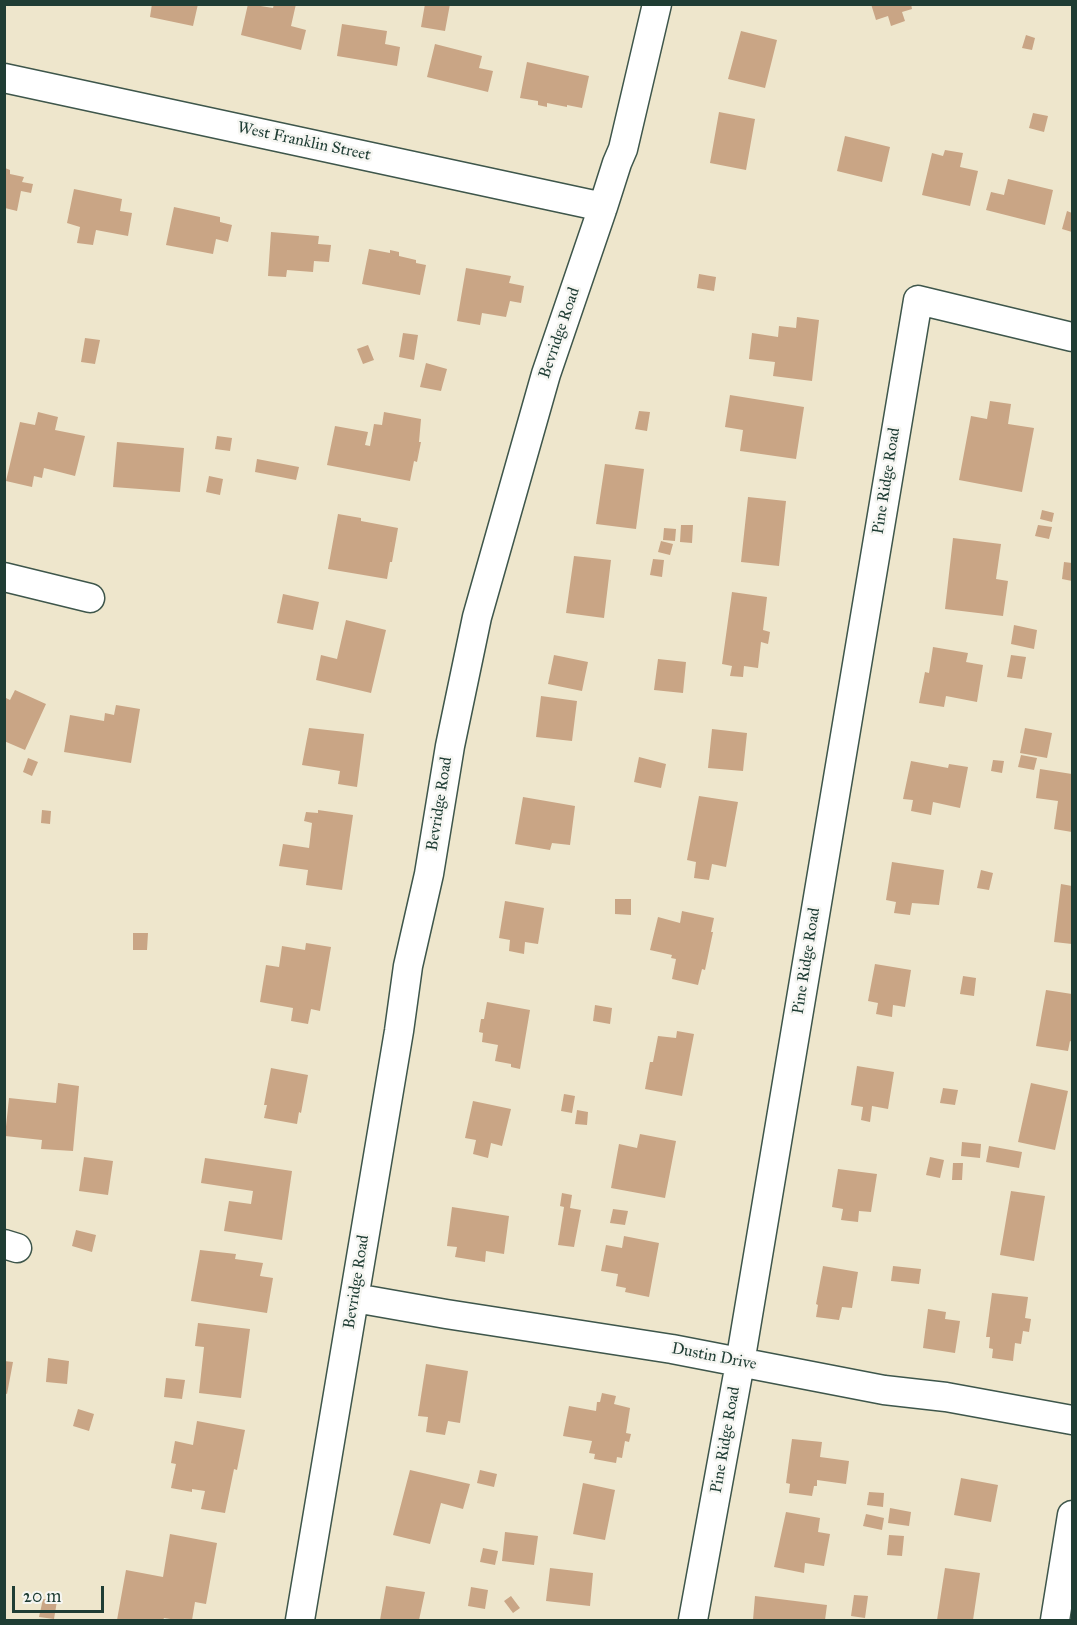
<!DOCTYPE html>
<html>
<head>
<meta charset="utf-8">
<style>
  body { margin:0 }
  #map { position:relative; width:1077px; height:1625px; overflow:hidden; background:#eee6cc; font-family:"IM FELL Great Primer",serif }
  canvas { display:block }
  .frame { position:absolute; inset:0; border:6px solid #1f3d34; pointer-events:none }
  .scale { position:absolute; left:12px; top:1586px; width:92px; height:27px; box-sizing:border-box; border:3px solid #1f3d34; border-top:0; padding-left:8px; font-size:18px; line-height:21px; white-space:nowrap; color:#1f3d34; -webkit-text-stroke:4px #f6f6f2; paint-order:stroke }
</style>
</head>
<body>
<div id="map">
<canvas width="1077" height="1625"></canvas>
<div class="frame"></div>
<div class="scale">20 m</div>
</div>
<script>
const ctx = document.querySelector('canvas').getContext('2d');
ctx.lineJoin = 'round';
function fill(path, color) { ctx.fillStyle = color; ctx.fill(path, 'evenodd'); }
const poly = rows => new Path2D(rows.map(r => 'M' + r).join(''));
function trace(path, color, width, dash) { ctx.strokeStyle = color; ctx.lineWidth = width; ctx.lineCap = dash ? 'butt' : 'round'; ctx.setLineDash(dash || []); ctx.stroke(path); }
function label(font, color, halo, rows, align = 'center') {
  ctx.font = font + ' "IM FELL Great Primer",serif'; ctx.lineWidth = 5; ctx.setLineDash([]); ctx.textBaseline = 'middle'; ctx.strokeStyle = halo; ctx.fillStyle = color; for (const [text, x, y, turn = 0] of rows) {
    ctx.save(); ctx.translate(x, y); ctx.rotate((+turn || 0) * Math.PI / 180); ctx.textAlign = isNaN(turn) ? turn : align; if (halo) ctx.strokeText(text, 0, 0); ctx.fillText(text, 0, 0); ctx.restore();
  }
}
fill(poly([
  [152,4,198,4,193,26,150,17],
  [248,4,273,8,274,4,296,4,291,26,306,30,301,50,241,35],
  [425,4,450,4,445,31,421,27],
  [871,4,911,4,912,9,902,12,905,21,891,26,888,16,876,20],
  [342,24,387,31,385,44,400,47,397,66,337,56],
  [741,31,777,40,765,88,728,79],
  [1026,35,1035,38,1032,50,1022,48],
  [435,44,482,56,479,68,493,71,488,92,427,77],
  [527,62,589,76,582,108,567,105,567,107,547,103,547,107,538,105,538,101,520,98],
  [719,112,755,119,746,170,710,163],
  [1033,113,1048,116,1044,132,1029,128],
  [845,136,890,147,882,182,837,171],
  [945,150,963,153,960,167,978,171,970,206,922,195,932,153,943,156],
  [5,168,10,170,10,174,24,177,22,182,33,184,31,193,21,191,17,211,5,208],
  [1008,179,1053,190,1045,225,986,210,991,192,1004,195],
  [74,189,122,199,120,211,132,213,128,236,96,230,93,245,77,243,80,227,67,223],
  [174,207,220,217,220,222,232,225,228,242,216,239,213,254,166,245],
  [1067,211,1072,213,1072,232,1062,229],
  [271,232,319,236,318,244,331,245,329,262,314,261,313,272,287,270,286,277,268,276],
  [369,249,390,253,390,250,399,252,399,256,416,260,416,263,426,265,420,295,362,284],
  [466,268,511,276,509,283,524,286,521,303,510,301,506,317,482,313,480,325,457,321],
  [699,274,716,277,714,291,697,288],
  [797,317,819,320,812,381,773,376,775,362,749,359,752,333,778,337,779,326,796,328],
  [403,333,418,335,414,360,399,357],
  [85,338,100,340,95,364,81,362],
  [368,345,374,360,363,364,357,349],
  [426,363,447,369,441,391,420,387],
  [730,395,804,407,796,459,740,451,743,430,725,427],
  [990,401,1011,404,1008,424,1034,428,1022,492,959,480,971,416,987,419],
  [639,411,650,412,647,431,635,429],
  [38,412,58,417,55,430,85,436,75,476,44,468,42,478,34,476,32,487,6,481,20,422,35,425],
  [384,412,421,419,419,442,421,442,417,462,414,461,410,481,327,465,335,426,368,432,365,445,370,446,374,424,382,425],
  [217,436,232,438,230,451,215,449],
  [117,442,184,448,180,492,113,487],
  [257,459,299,467,296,480,255,472],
  [605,464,644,469,636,529,596,524],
  [209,476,223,479,220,495,206,492],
  [748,497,786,501,779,566,741,562],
  [1042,510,1054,513,1052,522,1040,519],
  [338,514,361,518,361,521,398,528,392,562,390,562,387,579,328,569],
  [681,525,693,525,692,543,680,542],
  [1038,525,1052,527,1049,539,1035,536],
  [664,528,676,529,675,541,663,540],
  [953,538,1001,544,996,579,1008,581,1003,616,945,609],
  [661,541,673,544,670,555,658,552],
  [574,556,611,560,604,618,566,613],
  [653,559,664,560,662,577,650,575],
  [1064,562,1072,563,1072,581,1062,579],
  [732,592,767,597,763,630,770,632,768,644,761,642,758,668,744,666,743,677,730,676,732,666,722,664],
  [283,594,319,602,313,630,277,623],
  [346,620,386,630,371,693,316,680,321,655,337,659],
  [1014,625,1037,630,1034,649,1011,644],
  [933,647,968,653,966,662,983,665,977,702,946,696,944,707,919,703,925,672,929,673],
  [554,655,588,662,582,691,548,684],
  [1011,655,1026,657,1022,679,1007,677],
  [658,659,686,662,683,693,654,690],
  [15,690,46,704,25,750,4,741,4,697,10,700],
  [541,696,577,701,572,741,536,737],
  [116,705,140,709,131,763,64,752,70,715,104,721,105,713,114,715],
  [309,728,364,734,357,787,338,784,340,771,302,765],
  [1025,728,1052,733,1047,758,1020,753],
  [712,729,747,733,743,771,708,768],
  [1021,755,1037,758,1034,770,1018,767],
  [639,757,666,764,661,788,634,782],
  [28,758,38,762,32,776,23,772],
  [993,760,1004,761,1002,773,991,771],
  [911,761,948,768,949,764,968,767,960,808,933,802,931,815,911,811,913,800,903,799],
  [1040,769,1072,774,1072,832,1054,829,1058,801,1036,798],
  [699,796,738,802,726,867,712,864,709,880,694,878,696,862,687,860],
  [523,797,575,806,570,845,552,843,550,850,515,844],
  [42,810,51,811,50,824,41,823],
  [318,810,353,815,342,890,306,885,308,870,279,866,283,844,309,848,312,823,304,821,306,812,318,813],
  [892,862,944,870,939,905,912,903,910,915,894,913,896,902,886,900],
  [981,870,993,873,989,890,977,888],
  [1061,884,1072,886,1072,944,1054,942],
  [615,899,631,899,631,915,615,914],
  [505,901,544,908,538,944,525,942,524,954,509,951,510,940,499,938],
  [682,911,714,918,711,932,713,932,705,970,702,969,698,985,672,979,676,959,671,958,672,955,650,950,658,917,680,923],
  [133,933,148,933,147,950,133,950],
  [306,943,331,947,320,1011,311,1009,308,1024,291,1021,293,1008,260,1002,266,965,279,967,282,946,305,950],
  [875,964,911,970,905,1007,893,1005,892,1017,876,1014,878,1003,868,1001],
  [963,976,976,978,974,996,960,994],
  [1046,990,1072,994,1072,1042,1070,1041,1068,1051,1036,1046],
  [487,1002,530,1010,520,1069,511,1067,511,1064,495,1061,498,1045,482,1042,483,1033,479,1032,481,1019,484,1019],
  [595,1005,612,1008,610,1024,593,1021],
  [677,1031,694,1034,682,1096,645,1089,650,1062,653,1062,658,1036,676,1038],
  [857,1066,894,1072,888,1109,872,1106,870,1122,861,1120,863,1107,851,1105],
  [271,1068,308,1075,301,1113,299,1112,297,1124,264,1118,267,1105,264,1105],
  [58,1083,79,1086,73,1151,41,1149,42,1140,5,1136,9,1098,56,1103],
  [1031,1083,1068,1091,1055,1150,1018,1142],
  [943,1088,958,1090,955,1105,940,1103],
  [564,1094,575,1096,572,1113,561,1111],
  [473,1101,511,1109,502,1146,491,1143,488,1158,473,1154,476,1140,465,1138],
  [577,1110,588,1112,587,1125,575,1124],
  [640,1134,676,1141,665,1198,611,1188,619,1144,637,1148],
  [962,1142,981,1144,980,1158,961,1156],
  [989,1146,1022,1152,1019,1168,986,1162],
  [84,1157,113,1161,108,1195,79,1191],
  [930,1157,944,1160,940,1178,926,1175],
  [205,1158,292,1171,282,1240,224,1231,229,1201,251,1204,253,1191,201,1183],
  [953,1163,963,1163,962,1180,952,1180],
  [838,1169,877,1174,871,1212,859,1211,858,1222,841,1220,843,1209,832,1207],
  [1011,1191,1045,1196,1034,1261,1000,1255],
  [562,1193,572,1195,570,1208,581,1210,574,1247,558,1245,564,1207,560,1206],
  [452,1207,509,1216,504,1254,486,1251,485,1262,455,1257,457,1247,447,1246],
  [613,1209,628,1211,625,1225,610,1223],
  [76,1230,96,1235,92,1252,72,1246],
  [624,1236,659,1243,649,1297,625,1292,626,1288,616,1286,618,1274,601,1271,606,1245,622,1248],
  [200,1250,236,1254,235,1259,263,1263,260,1276,273,1278,267,1313,191,1301],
  [823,1266,858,1272,852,1308,842,1307,839,1320,816,1317,818,1305,816,1304],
  [893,1266,921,1269,919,1284,891,1281],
  [992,1293,1028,1297,1025,1318,1031,1319,1029,1332,1023,1331,1021,1344,1015,1343,1013,1361,992,1358,993,1349,989,1348,990,1337,986,1337],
  [928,1309,946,1312,945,1319,960,1321,955,1353,923,1348],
  [198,1323,250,1329,241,1398,199,1393,204,1347,195,1346],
  [48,1358,69,1361,67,1384,46,1382],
  [4,1361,13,1362,7,1394,4,1393],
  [426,1364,468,1371,460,1423,448,1421,445,1435,426,1432,428,1417,418,1416],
  [166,1378,185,1380,182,1399,164,1397],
  [602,1393,616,1396,614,1404,630,1408,626,1433,631,1434,629,1442,625,1441,622,1458,617,1457,616,1463,594,1459,595,1454,589,1453,592,1441,563,1436,569,1406,596,1411,597,1402,600,1402],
  [78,1409,94,1414,89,1431,73,1426],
  [197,1421,245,1430,237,1470,234,1469,225,1513,201,1509,205,1491,192,1489,192,1492,171,1488,176,1464,171,1463,175,1441,193,1445],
  [792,1439,822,1442,820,1457,849,1461,846,1484,817,1480,817,1486,814,1486,812,1496,789,1493,790,1484,786,1483],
  [410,1470,470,1484,463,1509,441,1503,430,1544,393,1535],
  [480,1470,497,1474,494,1487,477,1483],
  [961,1478,998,1485,991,1522,954,1515],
  [583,1483,615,1490,605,1540,573,1534],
  [869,1492,884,1493,883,1507,867,1505],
  [890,1508,911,1512,909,1526,888,1523],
  [786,1512,820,1518,818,1532,830,1534,824,1566,805,1563,804,1573,774,1567],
  [866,1514,884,1518,882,1530,863,1526],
  [505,1532,538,1536,534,1565,502,1561],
  [170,1534,217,1543,206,1604,195,1602,192,1620,177,1620,164,1618,163,1620,117,1620,126,1570,163,1577],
  [889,1535,904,1536,902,1556,887,1555],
  [483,1548,498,1551,495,1565,480,1562],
  [550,1568,593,1573,590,1606,546,1601],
  [945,1568,980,1573,973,1620,937,1620],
  [386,1586,425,1592,419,1620,380,1620],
  [471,1587,488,1590,485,1609,468,1606],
  [854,1595,868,1596,865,1618,851,1616],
  [511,1596,520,1608,513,1613,504,1601],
  [755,1596,827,1605,825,1620,753,1620],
  [43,1599,57,1601,54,1619,39,1617]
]), '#c9a585');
const minor = poly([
  [4,78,603,207],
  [4,577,90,598],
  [4,1244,17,1248],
  [355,1298,446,1314,672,1349,884,1390,946,1397,1072,1420],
  [300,1620,399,1031,408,966,429,874,450,746,477,617,546,374,603,207,617,163,623,149,657,4],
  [693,1620,740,1363,918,300,1072,337],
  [1055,1620,1072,1515]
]);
trace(minor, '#3e564b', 31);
trace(minor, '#fff', 28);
label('16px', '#1f3d34', '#f6f6f2', [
  ["West Franklin Street",304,142,12],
  ["Bevridge Road",560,333,-71],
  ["Pine Ridge Road",887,481,-81],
  ["Bevridge Road",440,804,-81],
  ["Pine Ridge Road",807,961,-81],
  ["Bevridge Road",357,1282,-81],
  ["Dustin Drive",714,1357,11],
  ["Pine Ridge Road",726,1440,-80]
]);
</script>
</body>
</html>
